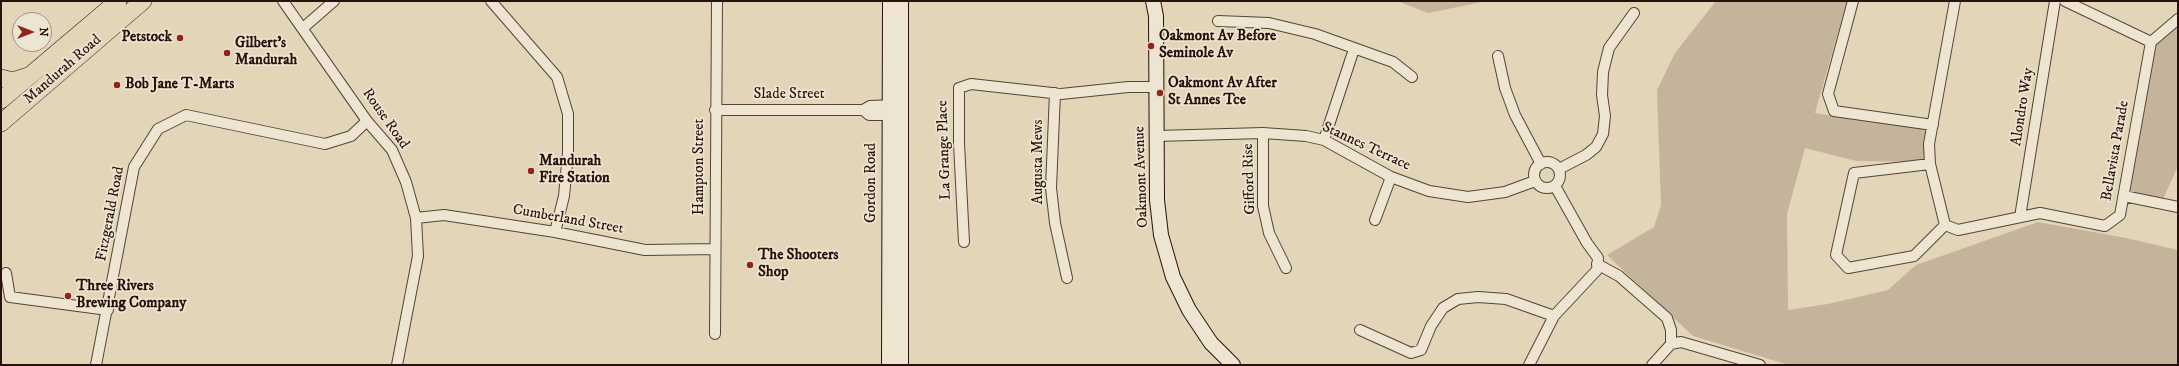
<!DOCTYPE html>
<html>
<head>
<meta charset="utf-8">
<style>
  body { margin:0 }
  #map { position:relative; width:2179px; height:366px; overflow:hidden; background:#e3d5b8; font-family:"IM FELL DW Pica",serif }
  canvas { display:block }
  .frame { position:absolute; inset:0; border:2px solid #27120b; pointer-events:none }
  .north { position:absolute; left:12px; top:12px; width:40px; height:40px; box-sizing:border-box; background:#ede4d1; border:1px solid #9e9082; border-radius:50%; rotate:90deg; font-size:11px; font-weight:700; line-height:16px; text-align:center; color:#27120b }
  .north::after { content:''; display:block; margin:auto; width:14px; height:18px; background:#8f2418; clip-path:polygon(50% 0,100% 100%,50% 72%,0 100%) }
</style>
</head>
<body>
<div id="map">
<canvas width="2179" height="366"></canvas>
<div class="frame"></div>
<div class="north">N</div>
</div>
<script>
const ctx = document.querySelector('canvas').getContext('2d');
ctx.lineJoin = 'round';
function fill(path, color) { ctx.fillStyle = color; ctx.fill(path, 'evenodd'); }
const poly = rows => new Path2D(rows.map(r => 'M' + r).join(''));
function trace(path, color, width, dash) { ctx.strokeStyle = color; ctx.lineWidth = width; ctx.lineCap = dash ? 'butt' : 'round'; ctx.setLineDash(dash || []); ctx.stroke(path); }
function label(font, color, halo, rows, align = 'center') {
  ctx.font = font + ' "IM FELL DW Pica",serif'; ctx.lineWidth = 3.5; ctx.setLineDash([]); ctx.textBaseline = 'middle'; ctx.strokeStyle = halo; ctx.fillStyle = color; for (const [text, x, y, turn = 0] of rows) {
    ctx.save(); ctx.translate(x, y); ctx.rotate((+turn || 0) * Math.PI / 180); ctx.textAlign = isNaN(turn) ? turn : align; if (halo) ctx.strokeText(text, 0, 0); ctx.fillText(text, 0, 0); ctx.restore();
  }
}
fill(poly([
  [1397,1,1487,1,1428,13],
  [1716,1,1847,1,1815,113,1927,130,1924,145,1926,162,1856,161,1805,148,1787,214,1788,310,1828,304,1888,290,1916,265,2038,222,2126,238,2178,250,2178,365,1789,365,1693,336,1607,255,1654,227,1661,205,1657,90,1675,53],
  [2178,25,2178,166,2163,199,2129,192,2154,45]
]), '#c3b49b');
const street = poly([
  [283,1,367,121,392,150,406,182,416,218,418,256,397,365],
  [491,1,557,77,568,114,568,153,564,196,555,232],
  [1853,1,1828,94,1834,111,1933,125],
  [1955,1,1929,144,1930,164,1945,225,1958,230,2040,213,2105,226,2120,215,2151,42,2178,19],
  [2065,1,2151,42],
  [1218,21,1269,23,1315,34,1393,62,1412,77],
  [303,28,334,1],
  [1498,56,1505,88,1515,115,1541,164],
  [1055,93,1051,188,1055,223,1067,278],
  [715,110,863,110,870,106,896,105],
  [863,110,869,115,895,115],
  [1263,133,1263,206,1269,233,1286,268],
  [1156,136,1263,133,1306,136,1324,140,1391,177,1429,191,1468,197,1505,192,1535,181],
  [1324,140,1354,49],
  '1534 175a13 13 0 1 1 26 0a13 13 0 1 1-26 0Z',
  [1930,164,1854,173,1836,255,1848,268,1914,256,1945,225],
  [1559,169,1586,155,1596,147,1603,134,1605,116,1602,95,1603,72,1609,48,1634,13],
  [2124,196,2178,207],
  [2020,217,2055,1],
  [416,218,444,215,555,232,645,250,715,249],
  [1375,220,1391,177],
  [964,242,959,143,959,88,971,84,1061,94,1128,87,1156,87],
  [1597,264,1619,276,1667,318,1671,330,1671,344],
  [6,273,10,297,108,310],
  [1360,330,1411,353,1421,350,1431,326,1443,308,1458,299,1478,297,1506,299,1554,316],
  [715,334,717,1],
  [96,365,134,167,158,129,186,115,325,144,351,136,367,121],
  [1529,365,1554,316,1597,270,1598,258,1587,243,1555,186],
  [1652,365,1671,344,1681,342,1760,365]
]);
const secondary = poly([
  [1153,1,1156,16,1157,200,1161,235,1173,277,1189,310,1211,343,1233,365],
  [889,365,890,1],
  [901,365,901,1]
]);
const highway = poly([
  [1,78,12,81,28,76],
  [1,100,118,1],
  [1,123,143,1]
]);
trace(street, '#564336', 12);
trace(secondary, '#27120b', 16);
trace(highway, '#27120b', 18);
trace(street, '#ede4d1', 10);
trace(secondary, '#ede4d1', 14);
trace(highway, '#e3d5b8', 17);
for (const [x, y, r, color] of [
  [180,38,4,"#8f2418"],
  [1151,46,4,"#8f2418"],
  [227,53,4,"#8f2418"],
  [117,85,4,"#8f2418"],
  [1160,93,4,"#8f2418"],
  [531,171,4,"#8f2418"],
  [750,265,4,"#8f2418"],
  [68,296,4,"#8f2418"]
]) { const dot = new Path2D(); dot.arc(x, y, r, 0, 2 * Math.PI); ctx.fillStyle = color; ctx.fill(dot); trace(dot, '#ede4d1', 1.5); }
label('bold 15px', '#27120b', '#ede4d1', [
  ["Oakmont Av Before",1159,37],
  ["Seminole Av",1159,54],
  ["Petstock",172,38,"right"],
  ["Gilbert's",235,44],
  ["Mandurah",235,61],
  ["Oakmont Av After",1168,84],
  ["St Annes Tce",1168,101],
  ["Bob Jane T-Marts",125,85],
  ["Mandurah",539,162],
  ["Fire Station",539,179],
  ["The Shooters",758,256],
  ["Shop",758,273],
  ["Three Rivers",76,287],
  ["Brewing Company",76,304]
], 'left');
label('15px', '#27120b', '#ede4d1', [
  ["Mandurah Road",63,70,-41],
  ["Slade Street",789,95],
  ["Alondro Way",2023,107,-81],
  ["Rouse Road",385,119,55],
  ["Stannes Terrace",1366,147,25],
  ["La Grange Place",945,150,-92],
  ["Bellavista Parade",2116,151,-80],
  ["Augusta Mews",1039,162,-90],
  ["Hampton Street",700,167,-90],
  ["Oakmont Avenue",1142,177,-92],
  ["Gifford Rise",1250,179,-92],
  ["Gordon Road",872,183,-90],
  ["Fitzgerald Road",111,214,-79],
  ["Cumberland Street",568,220,10]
]);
</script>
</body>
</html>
